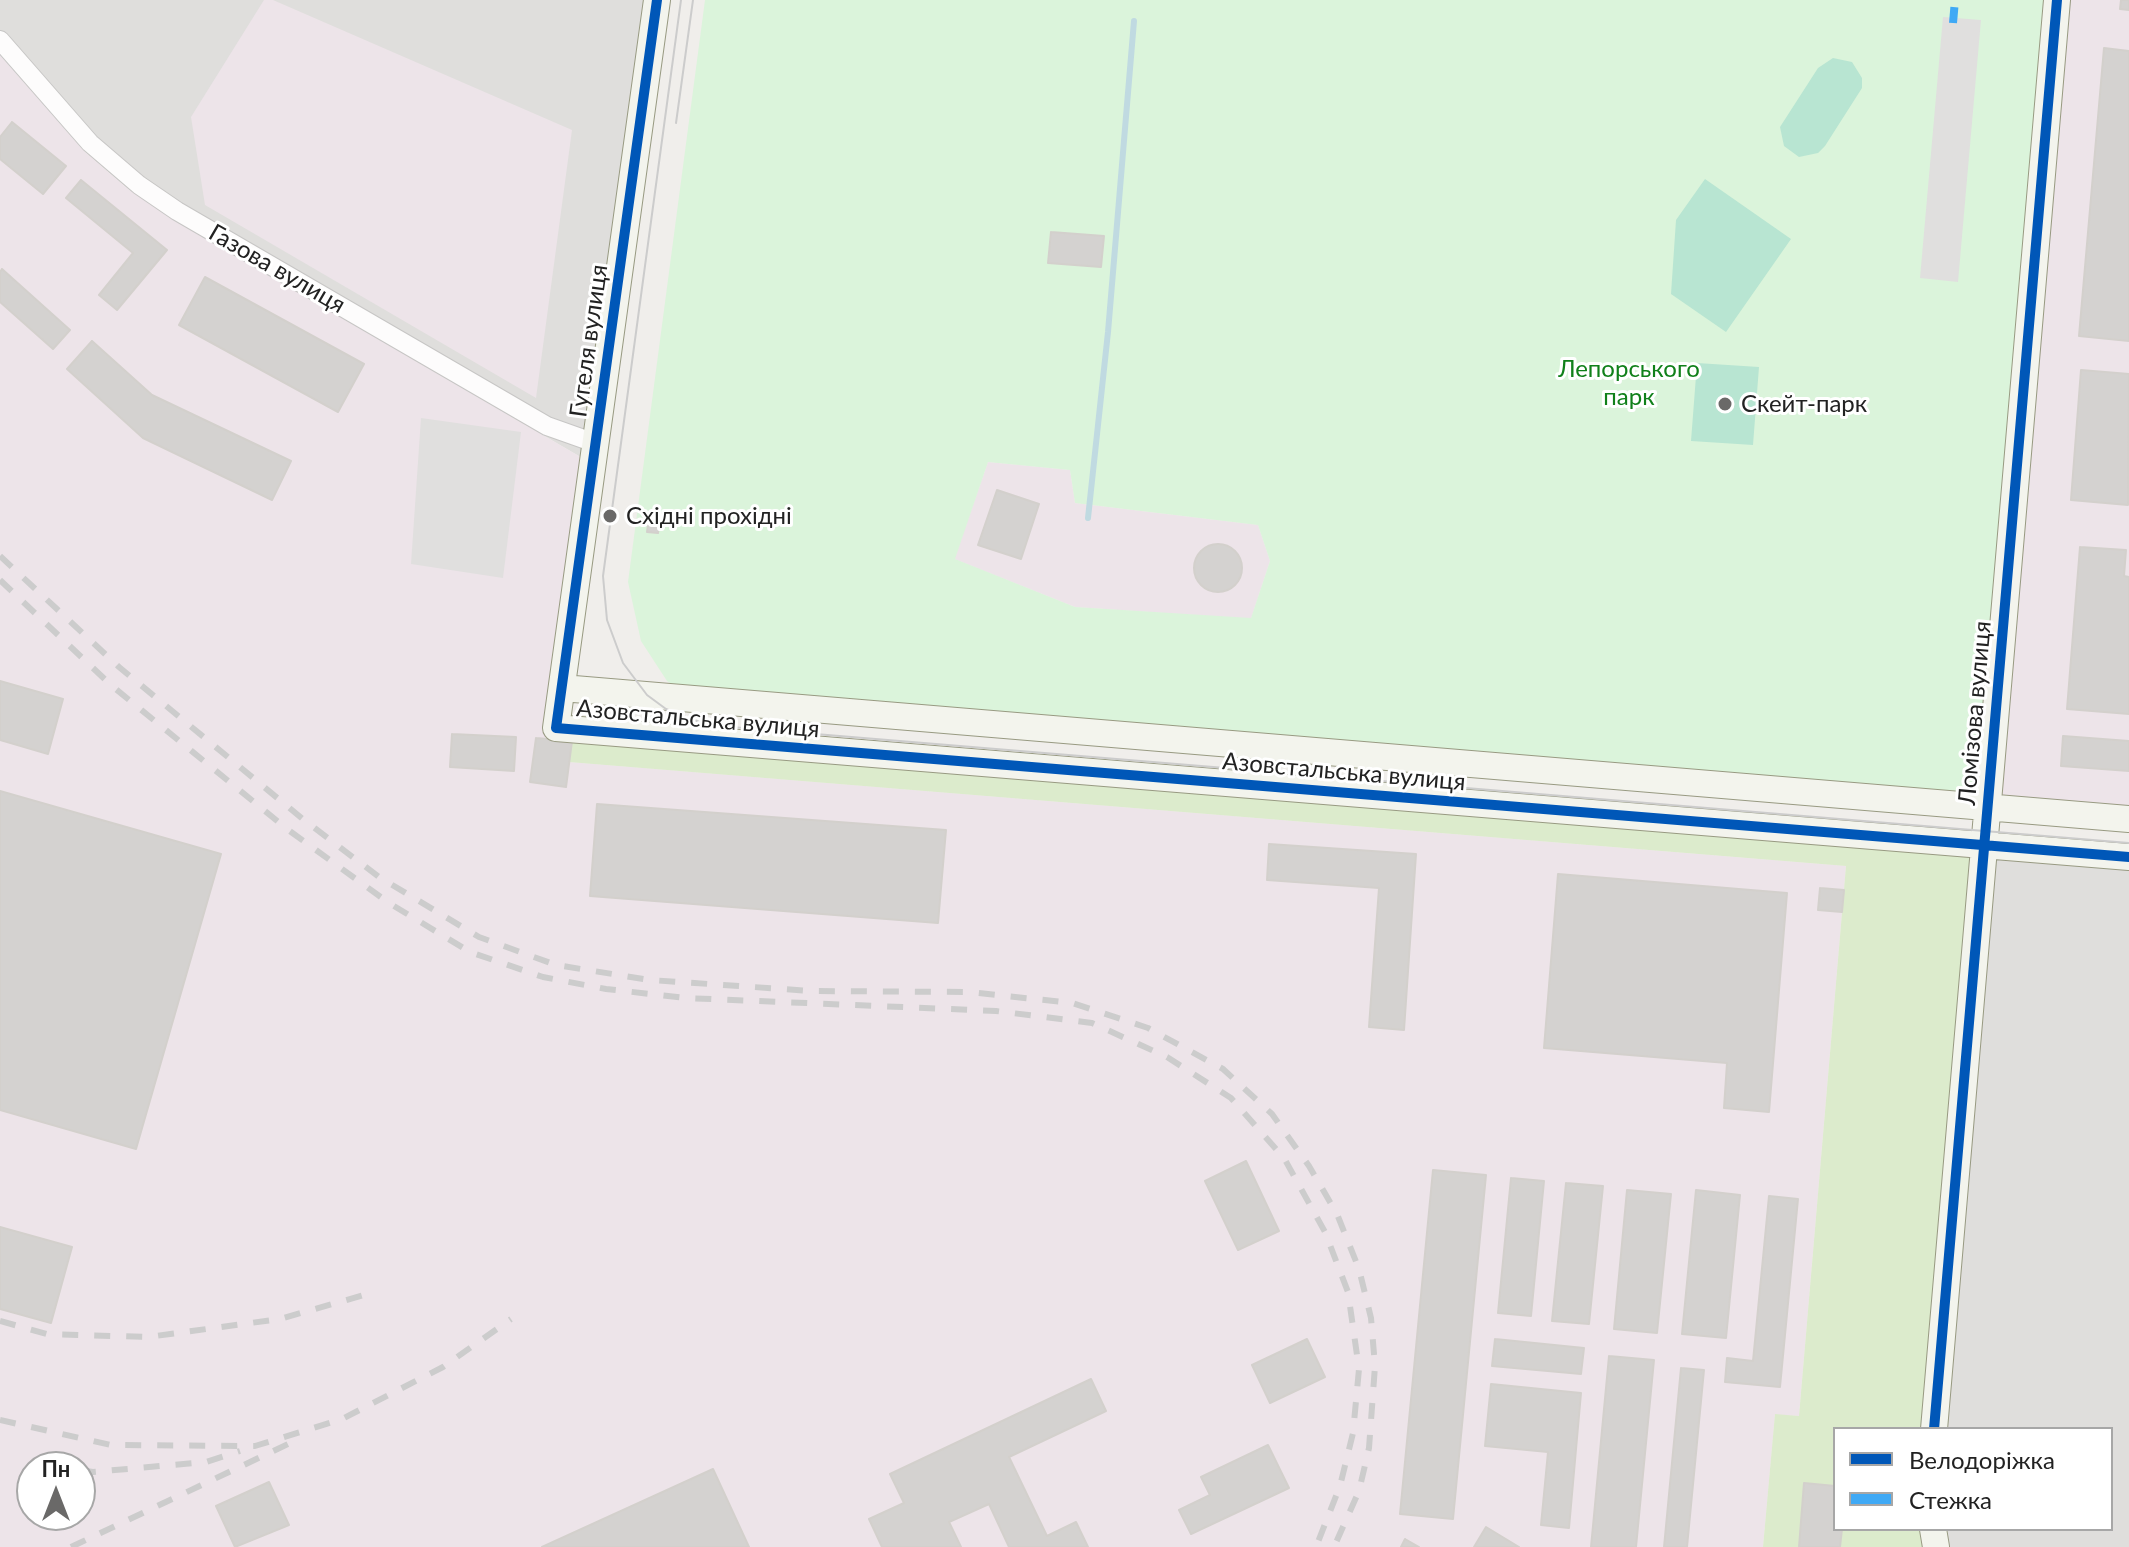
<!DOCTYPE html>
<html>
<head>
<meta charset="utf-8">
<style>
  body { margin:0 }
  #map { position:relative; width:2129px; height:1547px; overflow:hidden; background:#f0eeeb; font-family:Lato,sans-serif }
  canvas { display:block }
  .legend { position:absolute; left:1833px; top:1427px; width:280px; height:104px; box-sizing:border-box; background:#fff; border:2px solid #a7a7a7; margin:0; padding:10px 14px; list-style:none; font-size:24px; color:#222 }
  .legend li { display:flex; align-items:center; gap:16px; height:40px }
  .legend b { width:40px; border:2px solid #a7a7a7 }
  .north { position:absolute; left:16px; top:1451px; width:80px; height:80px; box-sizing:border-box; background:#fff; border:2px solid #a7a7a7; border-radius:50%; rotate:0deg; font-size:22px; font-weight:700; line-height:32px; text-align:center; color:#222 }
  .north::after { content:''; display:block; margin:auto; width:28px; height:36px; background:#6a6968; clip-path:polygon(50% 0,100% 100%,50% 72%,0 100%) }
</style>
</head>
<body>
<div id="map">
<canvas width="2129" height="1547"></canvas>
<ul class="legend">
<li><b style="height:10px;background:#0057b8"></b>Велодоріжка</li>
<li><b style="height:10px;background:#3fa9f5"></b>Стежка</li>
</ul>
<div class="north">Пн</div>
</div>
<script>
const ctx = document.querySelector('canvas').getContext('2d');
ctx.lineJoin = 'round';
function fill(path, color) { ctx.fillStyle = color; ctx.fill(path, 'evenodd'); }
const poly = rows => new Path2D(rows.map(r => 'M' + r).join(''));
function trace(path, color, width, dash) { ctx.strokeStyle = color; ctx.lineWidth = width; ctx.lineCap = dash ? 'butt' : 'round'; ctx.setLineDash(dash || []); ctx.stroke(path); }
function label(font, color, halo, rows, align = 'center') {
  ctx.font = font + ' Lato,sans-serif'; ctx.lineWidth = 6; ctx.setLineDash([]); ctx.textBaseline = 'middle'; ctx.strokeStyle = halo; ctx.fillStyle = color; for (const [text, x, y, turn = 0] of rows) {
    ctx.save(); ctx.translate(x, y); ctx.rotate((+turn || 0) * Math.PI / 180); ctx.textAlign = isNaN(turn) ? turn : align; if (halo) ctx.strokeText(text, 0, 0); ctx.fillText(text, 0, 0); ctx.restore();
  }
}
fill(poly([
  [0,0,648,0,584,459,172,219,128,189,84,151,0,55],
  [1991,856,2129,868,2129,1547,1944,1547,1942,1529,2111,1529,2111,1429,1943,1429]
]), '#dfdedc');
fill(poly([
  [264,0,273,0,572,130,536,398,205,205,191,117],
  [2064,0,2129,0,2129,808,1996,796],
  [0,55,84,151,128,189,172,219,584,459,545,739,572,741,570,762,1846,866,1799,1416,1775,1415,1763,1547,0,1547],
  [32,1467,80,1467,80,1515,32,1515],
  [988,462,1070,470,1075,503,1258,525,1270,561,1251,619,1075,607,954,559]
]), '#ede4e9');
fill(poly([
  [572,741,1975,854,1925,1429,1835,1429,1835,1529,1923,1529,1926,1547,1763,1547,1775,1414,1799,1416,1846,866,569,762]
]), '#dcebcc');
fill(poly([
  [705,0,2049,0,1982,795,678,688,667,681,641,641,628,582],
  [988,462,1070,470,1075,503,1258,525,1270,561,1251,618,1075,607,955,559]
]), '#dbf4db');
fill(poly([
  [1833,58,1852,62,1862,78,1862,88,1825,146,1818,153,1799,157,1784,146,1780,127,1818,68],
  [1705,179,1791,239,1726,332,1671,294,1676,220],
  [1697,363,1759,367,1753,445,1691,441]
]), '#b8e5d2');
fill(poly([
  [1943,17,1981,20,1958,282,1920,278],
  [421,418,521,432,503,578,411,564]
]), '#e0dfde');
trace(poly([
  [1088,518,1108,332,1134,21]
]), '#c0dae1', 6);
const building = poly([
  [2121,0,2129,0,2129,10,2120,9,2121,0],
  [2104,48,2129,51,2129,341,2079,336,2104,48],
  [12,122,66,166,43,194,0,159,0,137,12,122],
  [81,180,167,250,117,310,99,295,133,253,66,198,81,180],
  [1051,232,1104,236,1101,267,1048,263,1051,232],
  [2,269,70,330,53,349,0,302,0,272,2,269],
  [205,277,364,364,338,412,179,325,205,277],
  [92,341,152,395,291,461,272,500,143,438,67,369,92,341],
  [2081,370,2129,374,2128,505,2071,500,2081,370],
  [997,490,1039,504,1021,559,978,545,997,490],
  [650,511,661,513,658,533,647,532,650,511],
  '1194 568a24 24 0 1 1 48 0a24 24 0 1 1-48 0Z',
  [2080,547,2126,550,2124,576,2129,577,2129,714,2067,709,2080,547],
  [0,681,63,699,48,754,0,740,0,681],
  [452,734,516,737,514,771,450,767,452,734],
  [2063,736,2129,741,2129,771,2061,766,2063,736],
  [536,738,572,741,566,787,530,782,536,738],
  [0,791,221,854,136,1149,0,1110,0,791],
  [597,804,946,830,938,923,590,896,597,804],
  [1269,844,1416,854,1404,1030,1369,1027,1379,888,1267,880,1269,844],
  [1558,874,1787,893,1769,1112,1724,1108,1727,1063,1544,1048,1558,874],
  [1820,888,1844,890,1842,912,1818,910,1820,888],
  [1246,1161,1279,1231,1238,1250,1205,1181,1246,1161],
  [1433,1170,1486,1175,1453,1519,1400,1514,1433,1170],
  [1511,1178,1544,1181,1531,1316,1498,1313,1511,1178],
  [1566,1183,1603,1186,1589,1324,1552,1321,1566,1183],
  [1627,1190,1671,1194,1657,1333,1614,1329,1627,1190],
  [1696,1190,1740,1195,1726,1338,1682,1334,1696,1190],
  [1769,1196,1798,1199,1780,1387,1725,1382,1727,1358,1753,1361,1769,1196],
  [0,1227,72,1247,51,1323,0,1309,0,1227],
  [1307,1339,1325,1377,1270,1403,1252,1365,1307,1339],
  [1495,1339,1584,1348,1581,1374,1492,1366,1495,1339],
  [1609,1356,1654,1360,1636,1547,1591,1547,1609,1356],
  [1681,1368,1704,1370,1687,1547,1664,1547,1681,1368],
  [1091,1379,1106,1411,1009,1457,1047,1536,1076,1522,1088,1547,1009,1547,989,1504,949,1522,961,1547,882,1547,869,1519,904,1503,890,1474,1091,1379],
  [1491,1384,1581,1393,1569,1528,1541,1525,1548,1452,1485,1446,1491,1384],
  [1268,1445,1289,1488,1191,1534,1179,1510,1210,1495,1201,1477,1268,1445],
  [713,1469,749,1547,542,1547,713,1469],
  [269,1482,289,1525,235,1547,216,1506,269,1482],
  [1804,1483,1835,1486,1835,1529,1842,1529,1840,1547,1799,1547,1804,1483],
  [1486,1527,1519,1547,1474,1547,1486,1527],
  [1405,1539,1419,1547,1401,1547,1405,1539]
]);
fill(building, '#d4d2d0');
trace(building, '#d3d0cc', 2);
const street = poly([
  [0,40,90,143,139,185,177,211,547,426,595,443]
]);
const secondary = poly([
  [657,0,556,728,2129,857],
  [562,688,2129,819],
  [1934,1429,2057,0],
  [1933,1529,1936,1547]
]);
trace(street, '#c7c6c5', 20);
trace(secondary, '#989a82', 28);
trace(street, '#fdfcfc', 18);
trace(secondary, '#f3f4ed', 26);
trace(poly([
  [681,0,603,576,607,620,623,663,647,695,666,709,707,725,2129,843],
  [676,123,693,0]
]), '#ccc', 2);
trace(poly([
  [0,556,119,667,304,820,379,877,479,937,556,965,650,980,812,991,969,992,1072,1003,1148,1028,1223,1069,1272,1114,1309,1166,1337,1214,1359,1269,1371,1318,1375,1366,1369,1448,1359,1491,1334,1547],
  [0,580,112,686,287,829,389,903,470,952,543,977,606,989,686,998,996,1011,1092,1023,1167,1057,1231,1098,1284,1158,1325,1232,1348,1292,1359,1369,1353,1433,1340,1486,1316,1547],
  [0,1321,47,1334,148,1337,280,1319,371,1293],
  [0,1420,111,1445,255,1446,342,1419,443,1367,511,1319],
  [80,1470,93,1472,206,1462,240,1451],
  [71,1547,288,1444]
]), '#ccc', 6, [16, 16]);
trace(poly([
  [1953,23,1955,0]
]), '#3fa9f5', 8, [16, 8]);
trace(poly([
  [657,0,556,728,2129,857],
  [1934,1429,2057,0]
]), '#0057b8', 10);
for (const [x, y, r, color] of [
  [1725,404,8,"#6a6968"],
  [610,516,8,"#6a6968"]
]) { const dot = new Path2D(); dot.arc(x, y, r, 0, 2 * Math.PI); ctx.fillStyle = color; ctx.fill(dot); trace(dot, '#fff', 3); }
label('24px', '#222', '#fff', [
  ["Газова вулиця",277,269,30],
  ["Гугеля вулиця",589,341,-82],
  ["Ломізова вулиця",1975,713,-85],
  ["Азовстальська вулиця",698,719,5],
  ["Азовстальська вулиця",1344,772,5]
]);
label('24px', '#10801a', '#fff', [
  ["Лепорського",1629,369],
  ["парк",1629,397]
]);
label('24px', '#222', '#fff', [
  ["Скейт-парк",1741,404],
  ["Східні прохідні",626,516]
], 'left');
</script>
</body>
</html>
